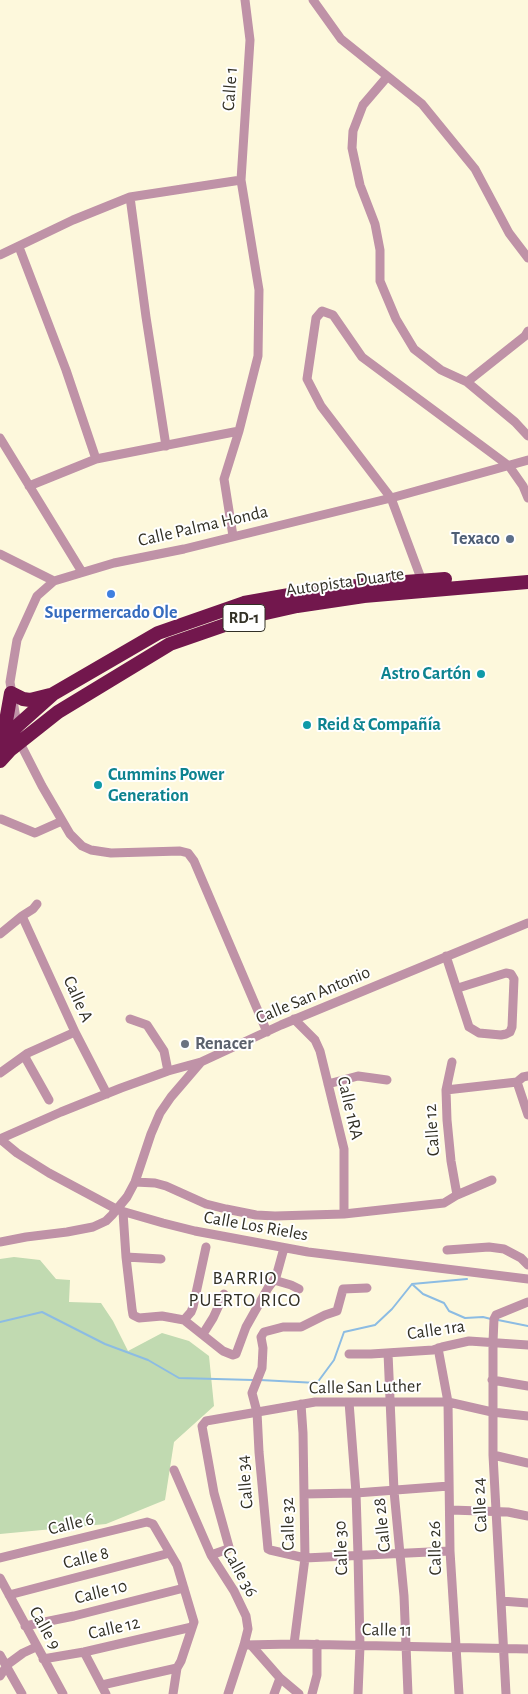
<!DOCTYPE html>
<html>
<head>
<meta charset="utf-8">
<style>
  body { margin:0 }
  canvas { display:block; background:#fdf8dc }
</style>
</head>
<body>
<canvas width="528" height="1694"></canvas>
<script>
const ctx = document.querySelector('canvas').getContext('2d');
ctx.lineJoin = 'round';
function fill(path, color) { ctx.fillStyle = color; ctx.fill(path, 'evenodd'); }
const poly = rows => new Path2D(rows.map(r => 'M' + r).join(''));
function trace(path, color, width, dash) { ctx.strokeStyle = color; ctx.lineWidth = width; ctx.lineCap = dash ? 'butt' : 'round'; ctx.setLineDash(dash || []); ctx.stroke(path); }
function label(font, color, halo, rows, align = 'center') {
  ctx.font = font + ' "Alegreya Sans",sans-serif'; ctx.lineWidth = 4; ctx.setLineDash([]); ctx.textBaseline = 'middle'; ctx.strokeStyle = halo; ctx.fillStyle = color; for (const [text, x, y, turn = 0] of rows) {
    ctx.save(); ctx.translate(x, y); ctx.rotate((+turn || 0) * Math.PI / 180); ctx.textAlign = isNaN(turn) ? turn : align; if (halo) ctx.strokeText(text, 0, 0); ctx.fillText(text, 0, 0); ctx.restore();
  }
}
fill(poly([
  [14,1257,40,1260,56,1279,70,1280,69,1302,101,1303,113,1321,128,1351,162,1333,189,1341,209,1356,214,1406,174,1442,165,1500,106,1524,0,1534,0,1259]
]), '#c1dab1');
trace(poly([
  [412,1284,423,1294,444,1303,449,1311,465,1318,483,1317,491,1319],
  [498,1320,528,1326],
  [0,1322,42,1312,105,1344,148,1360,179,1378,253,1380],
  [260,1380,317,1383,334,1360,344,1332,375,1325,392,1309,412,1284,467,1279]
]), '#8cbce3', 2);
trace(poly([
  [313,0,341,39,422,104,475,169,509,233,528,258],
  [387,77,363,105,353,131,352,148,360,185,375,224,380,250,380,281,396,319,414,349,441,370,467,382,515,422,528,436],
  [130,197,146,317,166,446],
  [19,247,66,370,96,459],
  [0,255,73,220,130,197,241,180],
  [467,382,525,336,528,331],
  [0,438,82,572],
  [29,486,96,459,239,431],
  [233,536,224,479,239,431,258,356,259,290,241,180,250,40,245,0],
  [0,554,54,581],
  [422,581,391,498,321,406,307,379,316,318,322,311,333,315,362,357,509,466,523,486,528,498],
  [1,819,35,833,62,821],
  [22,916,75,1032,107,1094],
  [0,934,22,916,33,909,37,904],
  [446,956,469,1027,479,1033,501,1035,506,1034,510,1032,512,1027,514,979,511,974,506,973,458,988],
  [130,1019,147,1025,164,1051,168,1071],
  [294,1019,315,1040,320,1051,344,1149,344,1214],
  [267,1032,194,861,188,853,180,851,111,853,91,850,82,846,70,834,42,786,20,743,10,682,17,640,37,596,54,581,114,563,184,549,391,498,528,460],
  [26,1056,26,1059,49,1100],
  [452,1062,446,1090,447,1120,451,1161,457,1195],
  [0,1073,28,1053,75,1032],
  [517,1082,528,1115],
  [328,1084,358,1076,387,1080],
  [446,1090,517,1082,523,1077,528,1076],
  [0,1139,61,1112,121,1088,168,1071,201,1062,281,1025,528,923],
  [0,1139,17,1153,49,1173,118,1210,163,1223,195,1231,308,1252,528,1279],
  [135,1182,155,1183,166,1186,206,1204,226,1209,256,1215,275,1216,344,1214,444,1203,457,1195,492,1180],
  [123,1212,126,1257,132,1309,133,1315,139,1318,162,1316,184,1320,223,1351,233,1355,236,1354,246,1327,268,1288,276,1277,284,1248],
  [0,1242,26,1237,67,1232,93,1227,106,1221,112,1215,127,1197,135,1182,151,1134,160,1113,171,1097,201,1062],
  [447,1250,489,1247,504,1249,521,1258,528,1265],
  [126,1257,161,1259],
  [274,1280,291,1285,299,1289],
  [184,1320,191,1312,193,1307,206,1247],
  [203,1334,213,1318,224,1294],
  [261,1337,263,1348,262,1368,252,1393,257,1412,259,1452,268,1549,270,1550,305,1558,450,1551],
  [261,1337,264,1332,283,1327,301,1327,325,1315,337,1311,343,1289,367,1288],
  [438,1348,448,1402,450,1551,459,1694],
  [388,1353,394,1491,404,1596,408,1694],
  [349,1354,371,1354,433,1350,442,1347,469,1341,528,1345],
  [492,1380,528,1386],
  [349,1402,356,1493,358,1555,360,1646,358,1694],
  [493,1455,528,1463],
  [174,1470,211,1555,234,1591,246,1616,248,1629,244,1645,228,1694],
  [304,1494,356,1493,449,1486],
  [451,1510,508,1512,528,1516],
  [211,1555,228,1549,229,1547,214,1493,202,1426,206,1421,315,1402,448,1402,492,1412,528,1416],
  [0,1558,147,1522,153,1524,177,1565,194,1622,181,1661,177,1668,173,1694],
  [0,1578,63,1694],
  [9,1595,170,1553],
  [501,1601,528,1603],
  [25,1626,74,1616,184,1588],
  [294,1644,305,1558,303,1433,301,1404],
  [244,1645,294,1644,528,1649],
  [251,1645,280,1678,299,1694],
  [84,1652,106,1694],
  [0,1655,22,1694],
  [43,1659,84,1652,192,1627],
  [0,1676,8,1664,23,1653,36,1647],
  [102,1685,177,1668],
  [274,1694,280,1678],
  [312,1694,317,1675,317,1644],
  [506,1694,493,1455,493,1342,494,1319,496,1315,528,1302]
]), '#bf92a7', 9);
trace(poly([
  [0,737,6,721,11,693,23,699,30,700,50,695],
  [0,745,16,727,53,694,158,633,244,603,306,592,365,585,445,579],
  [0,761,10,750,58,712,170,644,248,617,297,606,364,596,528,582]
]), '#72174d', 14);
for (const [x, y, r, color] of [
  [510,539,5,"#5c6f8a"],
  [111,594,5,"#3f7fe0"],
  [481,674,5,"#0f9aa8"],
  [307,725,5,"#0f9aa8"],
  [98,785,5,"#0f9aa8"],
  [185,1044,5,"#6b7280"]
]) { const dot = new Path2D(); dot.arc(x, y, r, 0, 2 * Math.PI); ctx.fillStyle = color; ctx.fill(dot); trace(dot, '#fff', 2); }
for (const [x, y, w] of [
  [244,618,42]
]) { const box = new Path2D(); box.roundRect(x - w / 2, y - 13.5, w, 27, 4); ctx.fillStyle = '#fff'; ctx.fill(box); trace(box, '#323025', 1); }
label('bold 16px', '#323025', null, [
  ["RD-1",244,618]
]);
label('18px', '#323025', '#fff', [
  ["Calle 1",230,89,-86],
  ["Calle Palma Honda",203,526,-13],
  ["Autopista Duarte",345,582,-8],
  ["Calle San Antonio",313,995,-23],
  ["Calle A",78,999,66],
  ["Calle 1RA",350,1108,77],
  ["Calle 12",432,1130,-94],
  ["Calle Los Rieles",256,1226,10],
  ["Calle 1ra",436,1330,-8],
  ["Calle San Luther",365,1387,-1],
  ["Calle 34",245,1482,-95],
  ["Calle 24",480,1505,-93],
  ["Calle 6",71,1524,-14],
  ["Calle 32",288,1524,-91],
  ["Calle 28",382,1525,-96],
  ["Calle 30",341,1548,-92],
  ["Calle 26",435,1548,-91],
  ["Calle 8",86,1558,-14],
  ["Calle 36",240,1572,61],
  ["Calle 10",101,1592,-14],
  ["Calle 9",45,1628,61],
  ["Calle 12",114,1628,-13],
  ["Calle 11",387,1630,1]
]);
label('bold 18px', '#4e5e75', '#fff', [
  ["Texaco",500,539]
], 'right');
label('bold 18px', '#366cbe', '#fff', [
  ["Supermercado Ole",111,613]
]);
label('bold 18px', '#0d838f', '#fff', [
  ["Astro Cartón",471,674,"right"],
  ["Reid & Compañía",317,725],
  ["Cummins Power",108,775],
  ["Generation",108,796]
], 'left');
label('bold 18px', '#5b616d', '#fff', [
  ["Renacer",195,1044]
], 'left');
ctx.letterSpacing = '1px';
label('19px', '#323025', '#fff', [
  ["BARRIO",245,1278],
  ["PUERTO RICO",245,1300]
]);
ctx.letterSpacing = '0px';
</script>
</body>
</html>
